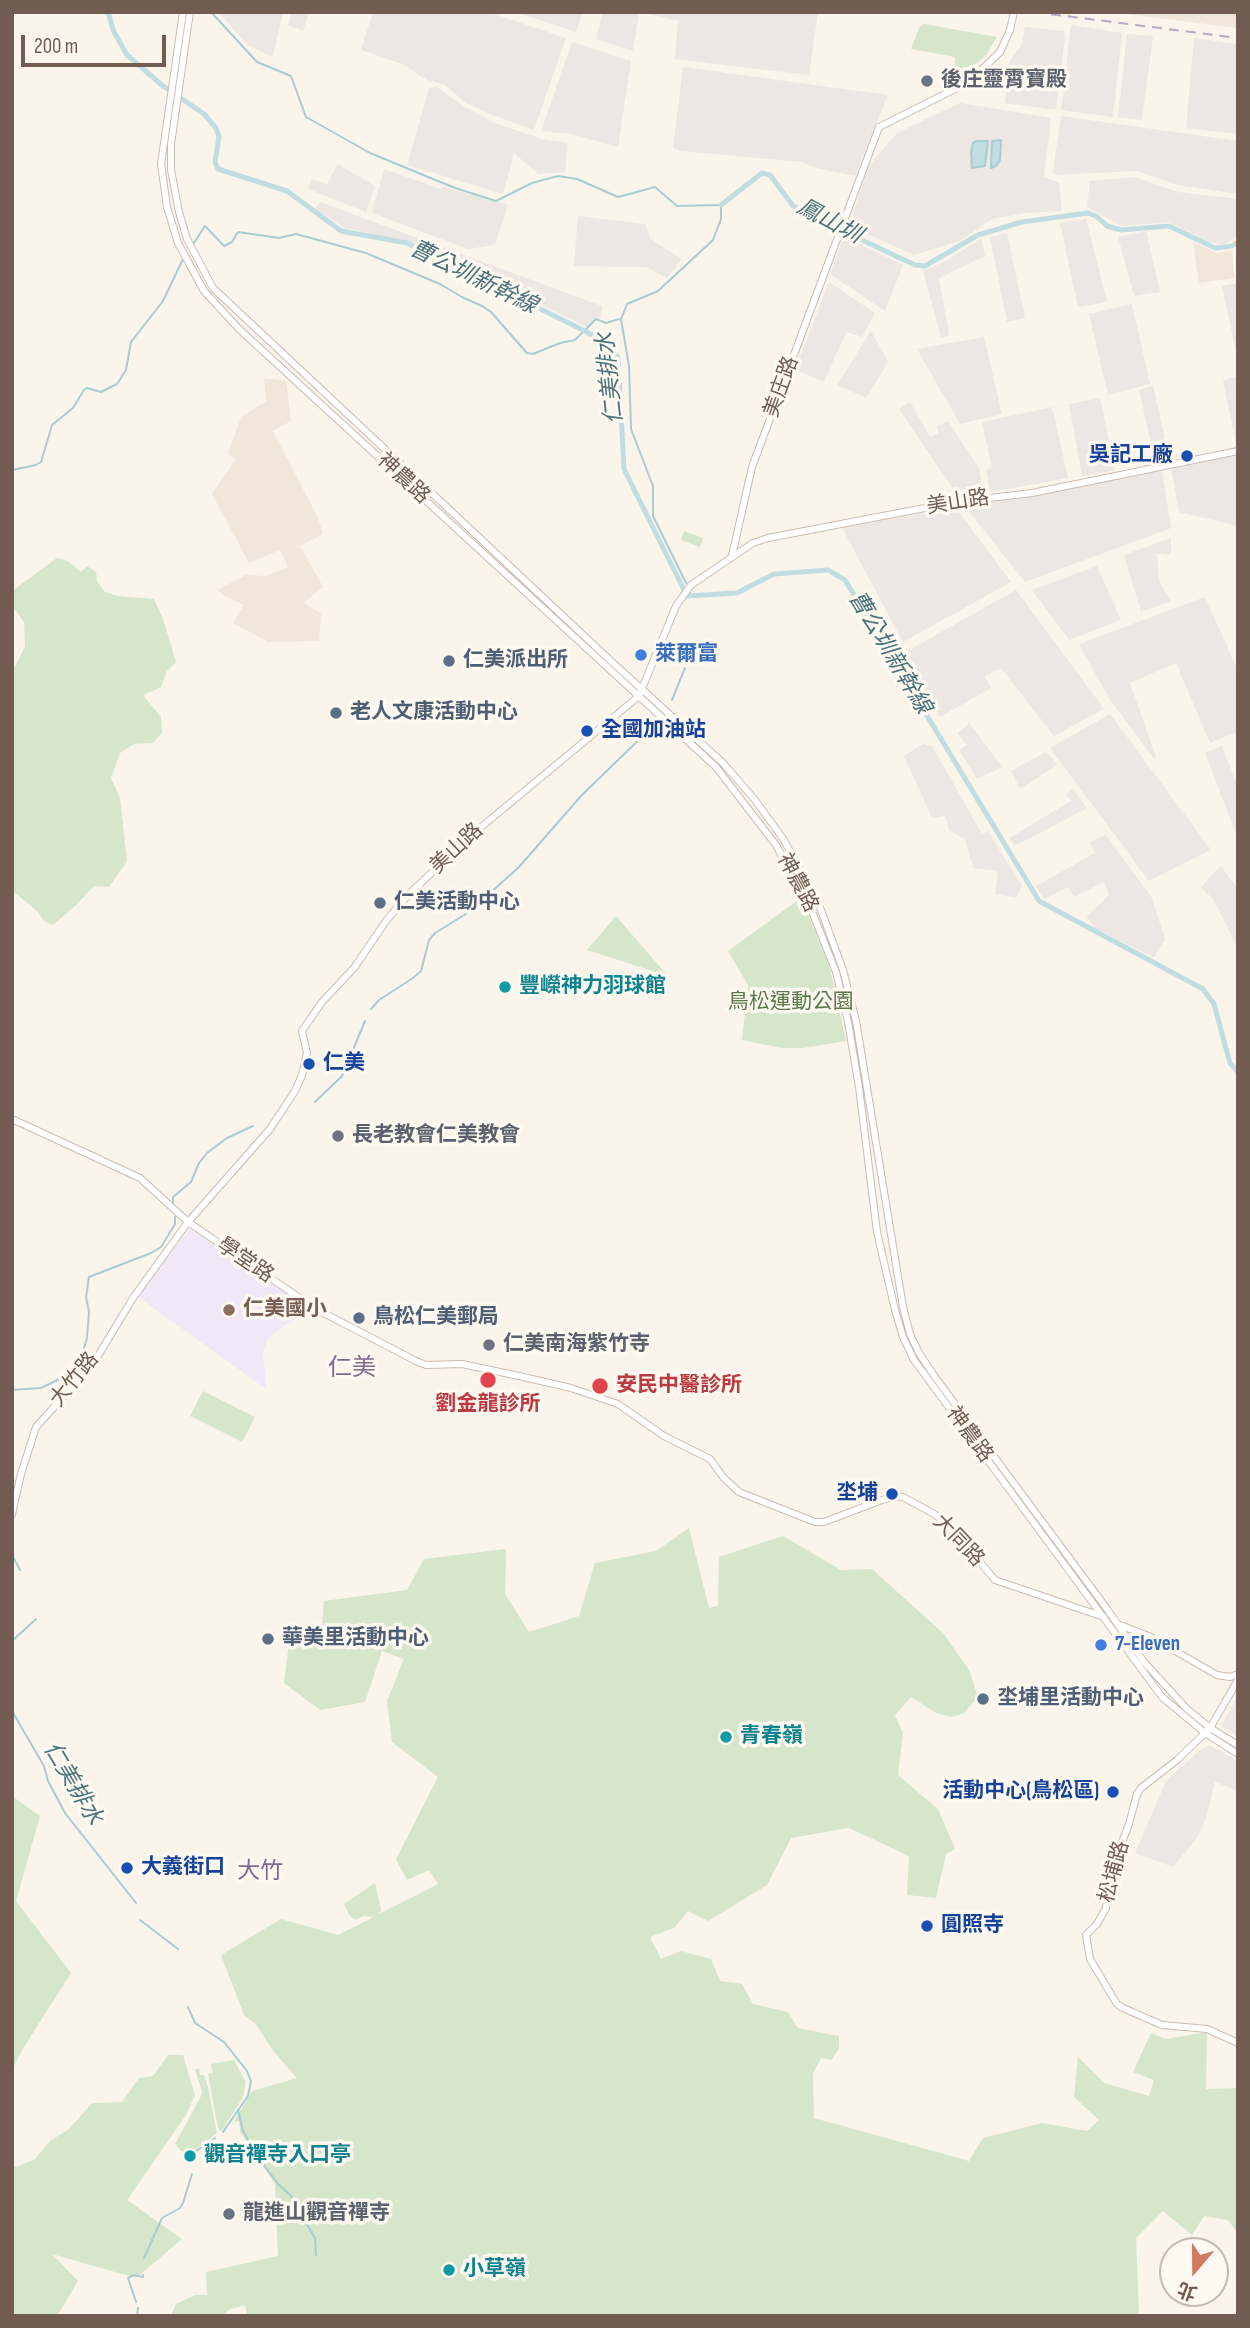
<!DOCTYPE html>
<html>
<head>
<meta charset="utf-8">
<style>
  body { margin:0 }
  #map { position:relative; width:1250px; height:2328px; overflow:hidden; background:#faf4ea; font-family:"Sofia Sans Condensed","Noto Sans TC",sans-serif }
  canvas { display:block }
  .frame { position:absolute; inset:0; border:14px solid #725c51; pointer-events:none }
  .north { position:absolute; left:1159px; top:2237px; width:70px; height:70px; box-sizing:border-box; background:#fdf8f0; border:2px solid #c5bab0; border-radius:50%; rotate:200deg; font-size:19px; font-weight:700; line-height:28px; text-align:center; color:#725c51 }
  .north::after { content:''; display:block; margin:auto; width:24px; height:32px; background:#d37960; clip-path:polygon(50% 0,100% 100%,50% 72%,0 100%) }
  .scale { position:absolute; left:21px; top:35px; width:145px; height:32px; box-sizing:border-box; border:4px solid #725c51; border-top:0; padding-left:9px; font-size:21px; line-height:24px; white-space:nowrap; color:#725c51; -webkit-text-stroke:5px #fdf8f0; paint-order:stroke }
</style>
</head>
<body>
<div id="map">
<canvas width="1250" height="2328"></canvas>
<div class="frame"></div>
<div class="north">北</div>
<div class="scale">200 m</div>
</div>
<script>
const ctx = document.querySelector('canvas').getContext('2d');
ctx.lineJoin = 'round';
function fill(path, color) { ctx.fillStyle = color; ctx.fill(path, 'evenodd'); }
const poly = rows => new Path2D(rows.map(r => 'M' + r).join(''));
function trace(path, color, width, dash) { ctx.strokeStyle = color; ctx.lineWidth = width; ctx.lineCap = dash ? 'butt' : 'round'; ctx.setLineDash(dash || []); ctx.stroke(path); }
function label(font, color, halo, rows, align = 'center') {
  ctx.font = font + ' "Sofia Sans Condensed","Noto Sans TC",sans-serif'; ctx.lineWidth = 7; ctx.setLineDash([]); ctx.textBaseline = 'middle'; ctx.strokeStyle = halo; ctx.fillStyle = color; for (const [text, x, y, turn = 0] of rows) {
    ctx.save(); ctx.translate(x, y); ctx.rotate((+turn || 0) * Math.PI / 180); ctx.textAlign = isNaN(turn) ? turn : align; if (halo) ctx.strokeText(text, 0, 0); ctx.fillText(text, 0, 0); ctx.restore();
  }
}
fill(poly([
  [1117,12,1238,12,1238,28,1135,15],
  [1193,242,1217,253,1232,251,1234,278,1199,283],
  [264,378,286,381,291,421,273,431,318,518,323,534,300,546,323,587,303,603,321,613,319,641,268,642,233,623,244,605,224,596,218,590,246,575,265,576,288,567,280,550,249,563,212,494,236,459,228,454,241,417,266,401]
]), '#f1e6da');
fill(poly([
  [218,12,283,12,273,57,248,45],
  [292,12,309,12,303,31,288,25],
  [373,12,488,12,566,38,534,130,487,113,467,103,443,84,427,80,402,64,361,50],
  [515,12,583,12,576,32],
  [603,12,639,12,633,51,596,39],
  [641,12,818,12,809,75,675,59,678,21],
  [1071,25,1122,33,1113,117,1061,110],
  [1025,27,1064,31,1065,37,1056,110,1005,103,1010,60,1022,45],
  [1127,34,1153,36,1142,120,1118,117],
  [1194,38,1238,44,1238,134,1186,128],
  [572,42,631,61,618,147,571,134,541,131],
  [683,67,888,95,855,176,816,168,802,162,681,151,673,148],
  [437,87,463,106,492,122,542,139,568,143,565,172,538,174,514,153,503,194,407,165,429,88],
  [960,103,1051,118,1044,177,1059,183,1062,211,1026,213,992,219,959,241,914,255,849,226,868,167,897,133],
  [1061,116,1238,141,1238,194,1178,185,1137,171,1055,175,1053,171],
  [338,164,375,186,366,212,308,189,311,179,327,184],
  [384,169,441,189,443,187,508,205,495,245,468,249,372,213],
  [1134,177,1178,192,1238,199,1238,237,1225,244,1210,243,1169,222,1122,226,1087,207,1090,181],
  [320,202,602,306,601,317,596,317,589,328,415,243,345,228,315,209],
  [578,216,645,224,651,239,681,259,667,278,646,267,574,266],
  [1086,219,1107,302,1078,307,1060,223],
  [1146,231,1160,292,1134,296,1118,237],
  [1007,233,1025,318,1007,322,990,237],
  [844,236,903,265,885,311,830,274],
  [981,238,985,256,939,278,949,335,941,338,923,271,946,261],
  [829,282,875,313,862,337,846,332,824,382,795,370],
  [1238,283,1238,361,1222,286],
  [1132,304,1150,384,1108,395,1089,314],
  [871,331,888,362,866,398,837,385],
  [984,337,1002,414,960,424,917,349],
  [1238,376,1238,444,1236,444,1223,380],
  [1153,385,1169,458,1155,461,1139,390],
  [1100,398,1115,470,1082,476,1069,404],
  [910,402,930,437,939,433,937,426,948,421,979,468,983,492,956,493,899,409],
  [1052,407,1068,478,990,492,986,470,992,468,982,422],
  [1238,455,1238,526,1179,512,1171,469],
  [1162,470,1171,528,1025,582,963,504],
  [955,507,1011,582,903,642,842,528],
  [1171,538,1171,555,1157,553,1159,581,1171,601,1141,612,1124,555],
  [1097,566,1121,620,1069,640,1032,590],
  [1016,590,1104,709,1054,736,1001,668,984,676,991,688,940,717,904,653],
  [1205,597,1238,671,1238,731,1210,743,1176,663,1130,683,1156,757,1154,759,1109,698,1079,644],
  [1110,714,1211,850,1149,881,1050,748],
  [969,723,1002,767,977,779,959,750,967,745,958,733],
  [923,744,932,746,982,834,988,831,1022,886,1016,898,995,894,998,871,973,868,965,839,949,830,945,816,932,818,904,756],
  [1222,746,1238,788,1238,839,1205,753],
  [1046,752,1057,765,1020,789,1011,771],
  [1073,789,1087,808,1015,846,1009,838,1071,801,1066,794],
  [1106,835,1152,898,1165,939,1154,958,1095,928,1086,917,1109,895,1104,882,1074,897,1068,887,1044,899,1036,886,1095,853,1090,842],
  [1221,866,1238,889,1238,949,1214,900,1201,887],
  [1238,1696,1238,1737,1221,1726],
  [1210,1745,1238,1761,1238,1791,1215,1782,1205,1821,1197,1838,1173,1867,1135,1853,1166,1781,1199,1751]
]), '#ece7e3');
fill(poly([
  [190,1229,304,1306,300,1315,267,1339,263,1353,266,1389,138,1297,162,1262]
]), '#f1e7f7');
fill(poly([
  [924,24,997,37,987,54,954,84,955,57,911,49,919,28],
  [684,531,703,538,700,547,681,540],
  [57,558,68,561,81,572,87,566,96,572,97,581,105,592,117,596,154,599,164,622,176,662,167,671,161,687,143,695,161,717,162,733,153,743,134,744,120,753,111,778,120,798,127,861,109,887,94,886,75,906,53,925,44,921,38,912,12,890,12,672,25,647,24,622,12,605,12,591],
  [801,898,829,964,846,1041,803,1048,781,1048,742,1040,748,985,728,951],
  [616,916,668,976,587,950],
  [203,1391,255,1417,242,1442,190,1416],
  [689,1528,709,1608,718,1606,719,1557,783,1536,841,1570,872,1569,943,1633,969,1670,978,1697,964,1713,952,1717,936,1713,911,1697,895,1715,903,1733,898,1775,938,1809,955,1849,946,1854,936,1898,907,1895,909,1856,849,1828,791,1838,767,1885,708,1921,688,1911,674,1928,650,1937,661,1959,681,1951,711,1959,720,1981,742,1984,753,2004,788,2012,798,2028,839,2036,839,2049,831,2060,821,2058,813,2073,814,2118,969,2161,983,2138,1042,2123,1087,2131,1099,2120,1074,2097,1078,2057,1104,2083,1149,2096,1154,2080,1133,2072,1151,2033,1166,2039,1207,2032,1206,2089,1238,2088,1238,2234,1228,2220,1204,2216,1192,2235,1163,2211,1136,2238,1139,2316,247,2316,245,2305,228,2310,225,2316,171,2316,176,2304,195,2295,207,2295,206,2272,278,2256,275,2184,240,2132,239,2121,234,2122,252,2091,297,2078,273,2051,256,2024,244,2015,221,1955,281,1919,338,1935,374,1917,363,1916,356,1920,350,1916,344,1904,375,1883,381,1910,379,1914,438,1884,429,1870,407,1880,396,1859,438,1777,392,1742,387,1701,404,1659,382,1651,365,1702,320,1710,284,1683,290,1636,322,1624,324,1601,407,1590,424,1559,506,1549,505,1594,529,1632,579,1616,595,1563,656,1551],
  [12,1796,40,1816,16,1901,71,1973,22,2050,12,2070],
  [168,2055,183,2055,195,2095,186,2115,127,2200,182,2239,136,2278,52,2254,78,2281,57,2316,12,2316,12,2165,16,2167,35,2159,50,2141,69,2129,92,2103,122,2102,139,2078,153,2076],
  [234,2060,246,2082,243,2097,222,2131,219,2130,216,2118,208,2074,213,2073,211,2064],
  [199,2068,200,2075,204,2075,208,2087,217,2133,190,2154,181,2151,175,2144,201,2096,202,2091,195,2070]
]), '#d6e6ca');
const water = poly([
  [1001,140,1000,160,996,166,991,168,992,141,1001,140],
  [977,141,988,141,985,166,972,168,971,152,973,143,977,141]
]);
fill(water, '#c1dde1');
trace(water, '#a8ccd2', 2);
trace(poly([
  [211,12,257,62,291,76,306,117,370,153,455,188,496,201,532,183,558,176,577,179,618,197,655,187,677,206,721,205,721,219,713,240,658,291,627,304,621,319,629,366,631,429,653,486,653,516,686,583],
  [192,246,205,226,224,246,232,242,238,232,279,238,296,234,366,253,440,284,462,297,482,306,491,312,527,353,533,354,560,343,575,340,596,319,606,323,619,319],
  [12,470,36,465,41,462,52,425,73,408,84,390,87,388,101,392,117,384,126,370,131,342,163,301,183,259],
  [672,700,685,668],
  [371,1009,379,1000,413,978,421,971,429,940,435,933,469,912,519,867,581,796,653,726],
  [315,1102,342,1076,365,1021],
  [173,1204,173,1197,191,1182,199,1163,207,1153,227,1138,253,1126],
  [12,1390,41,1388,70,1374,80,1361,87,1338,89,1312,86,1297,89,1277,151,1253,161,1247,175,1224,175,1217],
  [12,1555,20,1570],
  [12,1641,36,1619],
  [12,1711,44,1766,48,1781,65,1813,136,1903],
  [140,1920,178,1949],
  [188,2007,195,2023,224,2042,247,2071,251,2081,248,2096,223,2132],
  [238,2110,243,2131,257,2156,278,2184,291,2196,315,2238,316,2255],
  [192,2154,215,2138],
  [144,2258,162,2218,180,2208,183,2203,192,2174],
  [136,2302,128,2278,134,2275,143,2277,143,2275],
  [137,2316,138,2308]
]), '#a8ccd2', 2);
trace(poly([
  [108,12,114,32,127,55,163,86,204,114,216,128,219,137,215,162,218,169,287,191,341,231,407,243,585,331,610,346,618,358,624,469,687,596,737,593,774,574,828,570,845,580,1039,901,1203,989,1214,1004,1230,1063,1238,1072],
  [721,205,762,173,770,175,793,206,809,215,915,265,925,266,978,235,1022,222,1088,213,1096,216,1107,226,1121,230,1169,226,1215,248,1232,246,1238,242]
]), '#c1dde1', 5);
const minor = poly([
  [183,12,161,164,167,207,178,243,204,291,239,329,716,767,776,845,813,914,836,972,848,1022,859,1087,877,1232,895,1310,903,1337,914,1360,1162,1697,1205,1733,1238,1754],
  [190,12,171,144,171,170,179,212,187,239,213,288,613,663,723,763,755,800,784,840,821,910,843,970,856,1021,903,1307,910,1334,919,1353,935,1377,1107,1609,1144,1662,1186,1708,1210,1728,1238,1745],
  [732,556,752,467,879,127,963,85,974,77,1000,52,1010,30,1014,12],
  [12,1119,140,1178,188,1222,316,1309,416,1361,426,1365,462,1364,519,1376,571,1388,618,1404,664,1436,710,1459,723,1477,739,1492,815,1522,824,1522,882,1500,896,1496,903,1497,936,1515,958,1536,995,1580,1104,1617],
  [12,1514,21,1474,36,1427,93,1364,133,1298,188,1222,270,1129,295,1091,302,1075,307,1053,302,1031,322,1002,354,968,386,921,408,895,474,833,639,696,676,606,691,585,753,543,768,538,956,502,1032,493,1238,451],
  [1120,1625,1151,1637,1217,1675,1230,1677,1238,1674],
  [1238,1680,1210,1728,1177,1760,1141,1788,1137,1794,1129,1824,1109,1876,1106,1908,1097,1924,1086,1935,1090,1959,1117,2004,1123,2008,1162,2025,1207,2029,1238,2043]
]);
trace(minor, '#cbbcb1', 8);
trace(minor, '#fff', 6);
trace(poly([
  [1034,12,1238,38]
]), '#b7a9c3', 2, [10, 7]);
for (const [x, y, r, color] of [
  [927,81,7,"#6b7280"],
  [1187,456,7,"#1a4fb4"],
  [641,655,7,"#3f7fe0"],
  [449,661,7,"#5c6f8a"],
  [336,713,7,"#5c6f8a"],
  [587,731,7,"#1a4fb4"],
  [380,903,7,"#5c6f8a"],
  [505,987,7,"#0f9aa8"],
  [309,1064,7,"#1a4fb4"],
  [338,1136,7,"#6b7280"],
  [229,1310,7,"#8d6e63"],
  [359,1318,7,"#5c6f8a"],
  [489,1345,7,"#6b7280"],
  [488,1380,9,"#e0444e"],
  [600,1386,9,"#e0444e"],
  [892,1494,7,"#1a4fb4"],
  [268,1639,7,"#5c6f8a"],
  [1101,1645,7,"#3f7fe0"],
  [983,1699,7,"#5c6f8a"],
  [726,1737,7,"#0f9aa8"],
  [1113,1792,7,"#1a4fb4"],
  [127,1868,7,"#1a4fb4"],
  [927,1926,7,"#1a4fb4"],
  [190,2156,7,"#0f9aa8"],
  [229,2214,7,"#6b7280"],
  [449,2270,7,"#0f9aa8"]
]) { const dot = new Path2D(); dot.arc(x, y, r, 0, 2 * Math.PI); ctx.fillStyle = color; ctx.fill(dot); trace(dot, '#fdf8f0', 2.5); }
label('bold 21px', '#5b616d', '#fdf8f0', [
  ["後庄靈霄寶殿",941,81],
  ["長老教會仁美教會",352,1136],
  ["仁美南海紫竹寺",503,1345],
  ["龍進山觀音禪寺",243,2214]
], 'left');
label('21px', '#725c51', '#fdf8f0', [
  ["美庄路",782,387,-70],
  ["神農路",403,479,43],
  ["美山路",958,503,-9],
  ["美山路",457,849,-43],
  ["神農路",797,883,62],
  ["學堂路",245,1261,34],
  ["大竹路",75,1380,-51],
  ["神農路",969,1435,54],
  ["大同路",958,1541,46],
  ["松埔路",1115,1872,-75]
]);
label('bold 21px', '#164399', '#fdf8f0', [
  ["吳記工廠",1173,456,"right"],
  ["全國加油站",601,731],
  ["仁美",323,1064],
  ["坔埔",878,1494,"right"],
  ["活動中心(鳥松區)",1099,1792,"right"],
  ["大義街口",141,1868],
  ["圓照寺",941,1926]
], 'left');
label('bold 21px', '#366cbe', '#fdf8f0', [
  ["萊爾富",655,655],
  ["7-Eleven",1115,1645]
], 'left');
label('bold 21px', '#4e5e75', '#fdf8f0', [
  ["仁美派出所",463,661],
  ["老人文康活動中心",350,713],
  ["仁美活動中心",394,903],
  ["鳥松仁美郵局",373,1318],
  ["華美里活動中心",282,1639],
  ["坔埔里活動中心",997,1699]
], 'left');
label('bold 21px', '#0d838f', '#fdf8f0', [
  ["豐嶸神力羽球館",519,987],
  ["青春嶺",740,1737],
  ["觀音禪寺入口亭",204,2156],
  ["小草嶺",463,2270]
], 'left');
label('21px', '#5b7b4d', '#fdf8f0', [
  ["鳥松運動公園",791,1003]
]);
label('bold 21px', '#785e54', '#fdf8f0', [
  ["仁美國小",243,1310]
], 'left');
label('bold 21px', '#be3a42', '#fdf8f0', [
  ["安民中醫診所",616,1386],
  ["劉金龍診所",488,1405,"center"]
], 'left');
label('italic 23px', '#4a737b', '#fdf8f0', [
  ["鳳山圳",829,222,28],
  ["曹公圳新幹線",473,278,26],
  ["仁美排水",611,378,-96],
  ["曹公圳新幹線",889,653,59],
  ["仁美排水",72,1784,59]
]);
label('23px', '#81688d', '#fdf8f0', [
  ["大竹",260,1872]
]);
label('24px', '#81688d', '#fdf8f0', [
  ["仁美",352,1369]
]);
</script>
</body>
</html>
